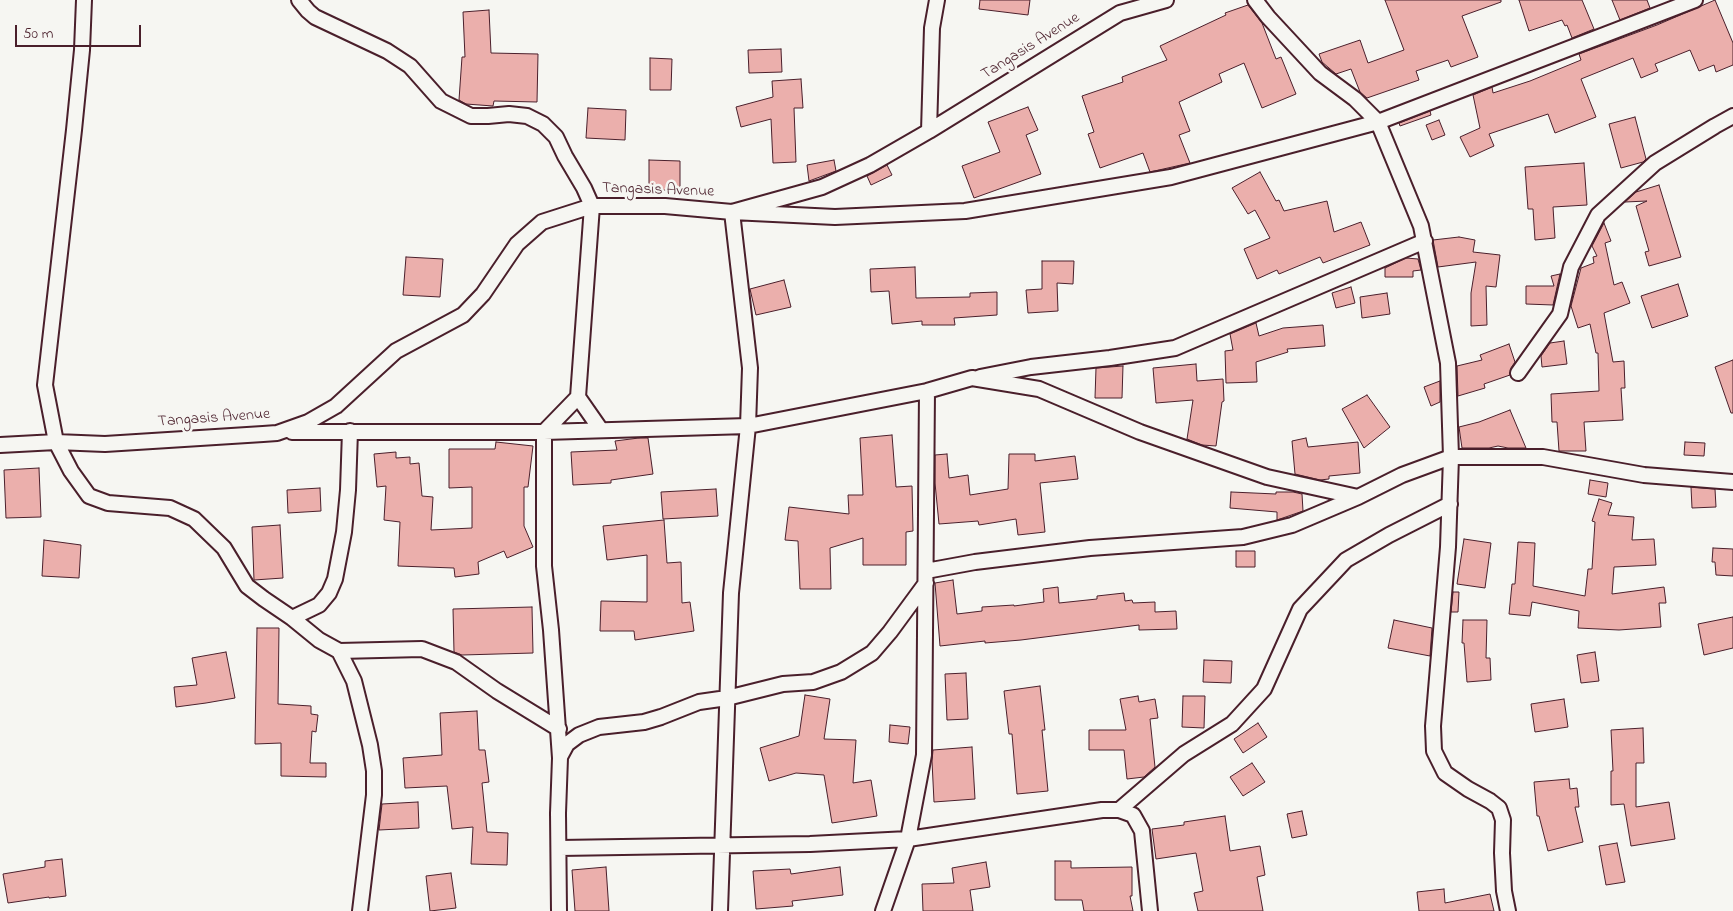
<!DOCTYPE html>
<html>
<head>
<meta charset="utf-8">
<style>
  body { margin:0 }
  #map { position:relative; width:1733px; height:911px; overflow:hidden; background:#f6f6f2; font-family:"Indie Flower",sans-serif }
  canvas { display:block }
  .scale { position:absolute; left:15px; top:25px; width:126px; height:22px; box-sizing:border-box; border:2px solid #4a1f2b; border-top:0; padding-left:6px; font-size:15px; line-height:18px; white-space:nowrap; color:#4a1f2b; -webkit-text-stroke:4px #f6f6f2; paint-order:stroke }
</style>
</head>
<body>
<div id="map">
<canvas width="1733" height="911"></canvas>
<div class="scale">50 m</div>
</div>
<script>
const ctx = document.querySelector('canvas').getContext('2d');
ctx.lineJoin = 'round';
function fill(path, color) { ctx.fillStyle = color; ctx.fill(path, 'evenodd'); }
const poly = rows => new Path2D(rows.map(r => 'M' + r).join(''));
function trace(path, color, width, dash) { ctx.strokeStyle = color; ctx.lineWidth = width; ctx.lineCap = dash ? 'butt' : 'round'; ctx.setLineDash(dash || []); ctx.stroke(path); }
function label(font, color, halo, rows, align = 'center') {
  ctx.font = font + ' "Indie Flower",sans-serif'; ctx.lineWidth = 5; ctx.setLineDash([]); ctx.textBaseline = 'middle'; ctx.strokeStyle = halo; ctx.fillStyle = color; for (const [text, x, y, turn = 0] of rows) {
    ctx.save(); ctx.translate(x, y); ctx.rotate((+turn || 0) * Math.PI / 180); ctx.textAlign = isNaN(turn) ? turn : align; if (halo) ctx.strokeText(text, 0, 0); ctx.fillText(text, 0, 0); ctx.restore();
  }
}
const building = poly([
  [980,0,1030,0,1028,15,979,9,980,0],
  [1385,0,1501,0,1501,2,1462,16,1478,57,1451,67,1448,60,1416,71,1419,80,1367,98,1360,92,1351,69,1336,74,1322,62,1319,54,1360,40,1368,63,1404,50,1385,0],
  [1519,0,1582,0,1594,29,1572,38,1567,25,1565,26,1562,20,1529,31,1519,0],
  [1612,0,1647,0,1650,8,1620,20,1612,0],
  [1715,0,1733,43,1733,65,1716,72,1714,65,1699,71,1690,50,1655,64,1658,71,1641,78,1633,58,1581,79,1596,117,1555,133,1548,114,1489,134,1494,146,1470,157,1460,137,1480,128,1473,95,1492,87,1493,93,1530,81,1581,60,1579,54,1657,25,1715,0],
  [1248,5,1262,23,1276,59,1281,57,1296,94,1262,108,1244,63,1219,74,1222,82,1179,102,1190,131,1179,135,1190,163,1150,172,1143,153,1100,168,1088,134,1094,132,1082,96,1123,82,1122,77,1167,60,1160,46,1226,15,1225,13,1248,5],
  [489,10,491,53,538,54,537,102,494,101,493,106,466,104,459,100,462,57,465,57,463,12,489,10],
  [781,49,782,72,749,73,748,50,781,49],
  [650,58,672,59,671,90,650,90,650,58],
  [801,79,803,108,794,108,796,162,773,163,771,119,741,127,736,107,773,97,772,81,801,79],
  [1028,107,1038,130,1026,135,1041,174,974,198,962,166,1000,152,988,122,1028,107],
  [588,108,626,110,625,140,586,138,588,108],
  [1430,111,1431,115,1400,126,1399,123,1430,111],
  [1635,117,1646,159,1643,162,1621,168,1609,124,1635,117],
  [1439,120,1445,135,1432,140,1426,125,1439,120],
  [649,160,680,161,680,190,649,190,649,160],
  [834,160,836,171,809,181,807,165,834,160],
  [1584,163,1587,205,1553,207,1555,238,1535,240,1533,209,1528,209,1525,167,1584,163],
  [887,165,892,175,871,185,867,176,887,165],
  [1260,172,1276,201,1279,200,1284,211,1327,201,1334,232,1361,222,1370,245,1323,263,1320,257,1279,274,1277,270,1257,279,1244,249,1270,238,1255,210,1248,214,1232,188,1260,172],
  [1659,185,1681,257,1649,266,1645,252,1649,251,1636,206,1647,201,1625,202,1636,192,1659,185],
  [1604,223,1611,241,1605,243,1614,285,1622,282,1630,303,1604,313,1613,362,1624,361,1625,388,1621,388,1623,420,1584,422,1586,451,1559,451,1557,422,1552,422,1551,394,1599,391,1598,353,1596,353,1590,324,1578,328,1571,306,1581,268,1594,263,1593,257,1597,256,1592,246,1604,223],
  [1459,237,1475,240,1473,252,1500,255,1496,287,1486,286,1487,325,1471,326,1471,293,1476,262,1438,267,1433,240,1459,237],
  [406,257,443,259,440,297,403,295,406,257],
  [1406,258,1418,259,1421,270,1413,271,1413,277,1385,277,1385,268,1406,258],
  [1042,261,1074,261,1073,284,1057,283,1058,311,1028,313,1026,290,1042,289,1042,261],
  [915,267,916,298,970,297,970,293,997,292,997,315,954,318,955,325,922,325,922,321,892,324,889,291,871,292,870,269,915,267],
  [1560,274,1553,305,1526,304,1526,286,1554,286,1551,276,1560,274],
  [784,280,791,307,756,315,750,289,784,280],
  [1678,284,1688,316,1652,328,1641,296,1678,284],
  [1351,287,1355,303,1336,308,1332,293,1351,287],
  [1387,293,1390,314,1362,318,1360,297,1387,293],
  [1256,323,1259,336,1283,328,1323,325,1325,346,1287,349,1288,352,1256,362,1257,382,1226,383,1225,351,1233,350,1230,334,1256,323],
  [1564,341,1567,364,1542,367,1541,356,1550,343,1564,341],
  [1509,344,1515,362,1511,368,1510,375,1484,384,1485,388,1458,396,1457,366,1482,360,1480,355,1509,344],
  [1733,360,1733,413,1731,413,1715,367,1733,360],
  [1196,364,1197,381,1223,379,1224,401,1222,402,1216,446,1202,445,1187,439,1193,400,1156,403,1153,368,1196,364],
  [1123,366,1122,398,1095,398,1096,368,1123,366],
  [1440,381,1440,402,1431,406,1424,387,1440,381],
  [1367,395,1390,427,1364,448,1342,409,1367,395],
  [1510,410,1526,448,1508,448,1498,446,1489,448,1462,448,1459,427,1479,422,1510,410],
  [892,435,896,487,912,486,913,531,906,532,906,565,863,565,863,538,830,548,831,589,800,589,798,541,785,540,789,507,849,514,848,495,863,495,860,438,892,435],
  [639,438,648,438,653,474,611,480,611,483,573,485,571,452,617,450,615,441,639,438],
  [1306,438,1308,447,1358,442,1360,473,1329,476,1329,479,1320,480,1295,474,1292,441,1306,438],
  [496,442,533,446,528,487,524,487,524,526,533,547,507,558,504,551,478,562,479,574,455,577,454,568,398,566,400,522,384,520,386,486,377,487,374,454,396,452,396,458,410,457,410,464,419,463,422,496,433,497,431,530,472,528,472,487,449,488,449,449,495,449,496,442],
  [1685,442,1705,443,1704,456,1684,455,1685,442],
  [947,454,949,478,968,475,970,495,1008,489,1009,454,1035,454,1035,461,1075,456,1078,479,1040,483,1045,532,1018,535,1016,519,979,525,978,521,939,524,935,483,935,455,947,454],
  [39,468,41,517,6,518,4,470,39,468],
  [1590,480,1608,483,1606,497,1588,494,1590,480],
  [1691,487,1715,489,1716,507,1692,508,1691,487],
  [320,488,321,511,288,513,287,490,320,488],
  [716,489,718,516,663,519,661,492,716,489],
  [1231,492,1276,494,1276,492,1293,492,1302,494,1303,511,1277,520,1277,512,1230,508,1231,492],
  [1599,499,1612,503,1608,515,1634,517,1632,540,1654,539,1656,565,1614,567,1612,594,1664,587,1666,603,1659,603,1661,627,1619,630,1578,628,1579,611,1532,602,1530,616,1509,614,1512,584,1515,584,1518,542,1535,543,1533,586,1585,596,1588,569,1592,569,1595,522,1592,521,1599,499],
  [664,520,667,563,681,562,682,603,690,602,694,631,635,640,634,631,600,631,601,601,647,602,647,555,607,560,603,526,664,520],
  [280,525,283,578,254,580,252,527,280,525],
  [1464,539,1491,543,1485,588,1457,584,1464,539],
  [44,540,81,545,79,578,42,576,44,540],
  [1713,548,1733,549,1733,576,1716,575,1715,562,1712,562,1713,548],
  [1236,551,1255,551,1255,567,1236,567,1236,551],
  [953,580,957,614,982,611,982,607,1014,605,1014,606,1044,602,1043,589,1058,587,1059,603,1097,599,1097,596,1124,593,1125,601,1132,600,1133,603,1155,602,1155,612,1176,611,1177,629,1139,630,1139,625,1021,640,985,643,985,641,940,646,935,583,953,580],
  [1453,592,1459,592,1458,612,1451,612,1453,592],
  [532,607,533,653,462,655,454,652,453,609,532,607],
  [1733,617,1733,648,1704,655,1698,624,1733,617],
  [1394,620,1432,628,1430,656,1388,648,1394,620],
  [1463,620,1487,620,1486,658,1490,658,1491,680,1467,682,1464,643,1462,643,1463,620],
  [257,628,279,628,278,704,311,706,311,714,318,715,316,732,312,731,310,763,326,763,326,777,281,776,281,743,255,744,257,628],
  [226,652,235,698,206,703,176,707,174,687,197,685,192,658,226,652],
  [1595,652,1599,681,1581,683,1577,655,1595,652],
  [1204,660,1232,661,1231,683,1203,682,1204,660],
  [966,673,968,719,947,720,945,674,966,673],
  [1040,686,1045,730,1042,730,1048,791,1017,794,1012,734,1009,734,1004,691,1040,686],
  [805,695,830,699,824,739,856,740,853,783,871,780,877,816,832,823,824,775,796,773,769,781,760,748,799,736,805,695],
  [1138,696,1139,702,1155,699,1158,718,1150,719,1155,767,1144,777,1127,779,1124,750,1089,750,1089,730,1126,730,1120,699,1138,696],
  [1183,696,1205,696,1204,728,1182,727,1183,696],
  [1564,699,1568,727,1535,732,1531,704,1564,699],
  [477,711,479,750,485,750,489,782,482,783,487,832,508,833,507,865,471,864,473,827,452,829,447,786,405,788,403,758,442,755,440,713,477,711],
  [1258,723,1267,737,1243,753,1234,739,1258,723],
  [890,725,910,727,908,744,889,742,890,725],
  [1643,728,1644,763,1636,763,1636,807,1669,802,1675,839,1631,846,1624,804,1611,805,1611,771,1613,771,1611,730,1643,728],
  [972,747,975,799,934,802,932,761,933,750,972,747],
  [1252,763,1265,782,1243,796,1230,777,1252,763],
  [1569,779,1570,789,1577,788,1579,807,1575,807,1583,842,1548,851,1539,816,1537,816,1534,782,1569,779],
  [418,802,419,828,379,830,382,804,418,802],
  [1302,811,1307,835,1292,838,1287,814,1302,811],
  [1225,816,1230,851,1260,846,1265,875,1257,877,1263,911,1198,911,1194,893,1203,891,1196,853,1156,859,1152,829,1184,825,1184,822,1225,816],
  [1617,843,1625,882,1606,885,1599,846,1617,843],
  [62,859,66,896,49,898,49,897,8,903,3,874,45,867,45,861,62,859],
  [1055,861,1071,861,1071,868,1132,867,1132,896,1130,896,1133,911,1084,911,1082,900,1055,900,1055,861],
  [986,862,990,887,970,890,973,911,923,911,922,884,954,883,952,868,986,862],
  [606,867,609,911,575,911,572,870,606,867],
  [840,867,843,895,792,901,793,906,756,909,753,871,790,869,791,874,840,867],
  [451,873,456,908,430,911,426,876,451,873],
  [1444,889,1445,903,1490,894,1494,911,1419,911,1417,892,1444,889]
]);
fill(building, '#ebafac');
trace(building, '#4a1f2b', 1);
const street = poly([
  [84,0,82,50,74,130,45,385,56,442,71,471,89,496,108,503,170,508,194,519,224,548,247,586,264,599,292,618,319,640,339,651,422,649,456,662,497,691,559,729],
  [299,0,308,11,315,17,387,51,410,66,441,101,471,116,488,116,509,114,527,116,543,124,556,137,565,156,584,188,592,206,578,397,544,432,544,566,551,630,560,758,558,813,559,911],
  [1255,0,1268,17,1320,73,1355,99,1378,122,1421,226,1448,363,1451,457,1448,547,1433,726,1434,751,1445,773,1468,789,1490,801,1499,808,1503,820,1502,853,1504,891,1508,911],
  [929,131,932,28,937,0],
  [1518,373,1560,314,1571,267,1598,215,1655,163,1715,126,1733,116],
  [980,377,1031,367,1110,358,1175,348,1425,241],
  [578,397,601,430],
  [292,432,544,432,748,426,927,391,972,378,1039,389,1140,432,1267,477,1358,497],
  [0,445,56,442,105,444,263,434,277,433,308,422,336,406,396,351,463,315,483,294,517,244,542,222,592,206,665,206,732,212,822,187,870,165,929,131,1120,13,1166,0],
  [926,571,975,562,1090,548,1243,537,1292,525,1358,497,1402,475,1451,457,1543,457,1644,475,1733,482],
  [292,618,319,605,329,593,335,579,344,532,348,490,350,431],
  [339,651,354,681,370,745,374,771,374,795,360,911],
  [560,757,567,744,579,735,599,727,644,722,661,717,699,702,727,698,783,684,813,682,841,672,872,653,890,632,926,583],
  [1119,810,1184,754,1232,724,1264,689,1300,609,1346,560,1389,535,1450,504],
  [560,848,810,844,908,839,1102,810,1119,810,1133,815,1142,831,1150,911],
  [720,911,731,593,748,426,750,368,732,212,835,217,965,211,1171,177,1378,122,1695,0],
  [883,911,908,839,924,755,927,391]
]);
trace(street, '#4a1f2b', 18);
trace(street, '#f6f6f2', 14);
label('16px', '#4a1f2b', '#f6f6f2', [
  ["Tangasis Avenue",1031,47,-32],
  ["Tangasis Avenue",658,191,2],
  ["Tangasis Avenue",214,419,-4]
]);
</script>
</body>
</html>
